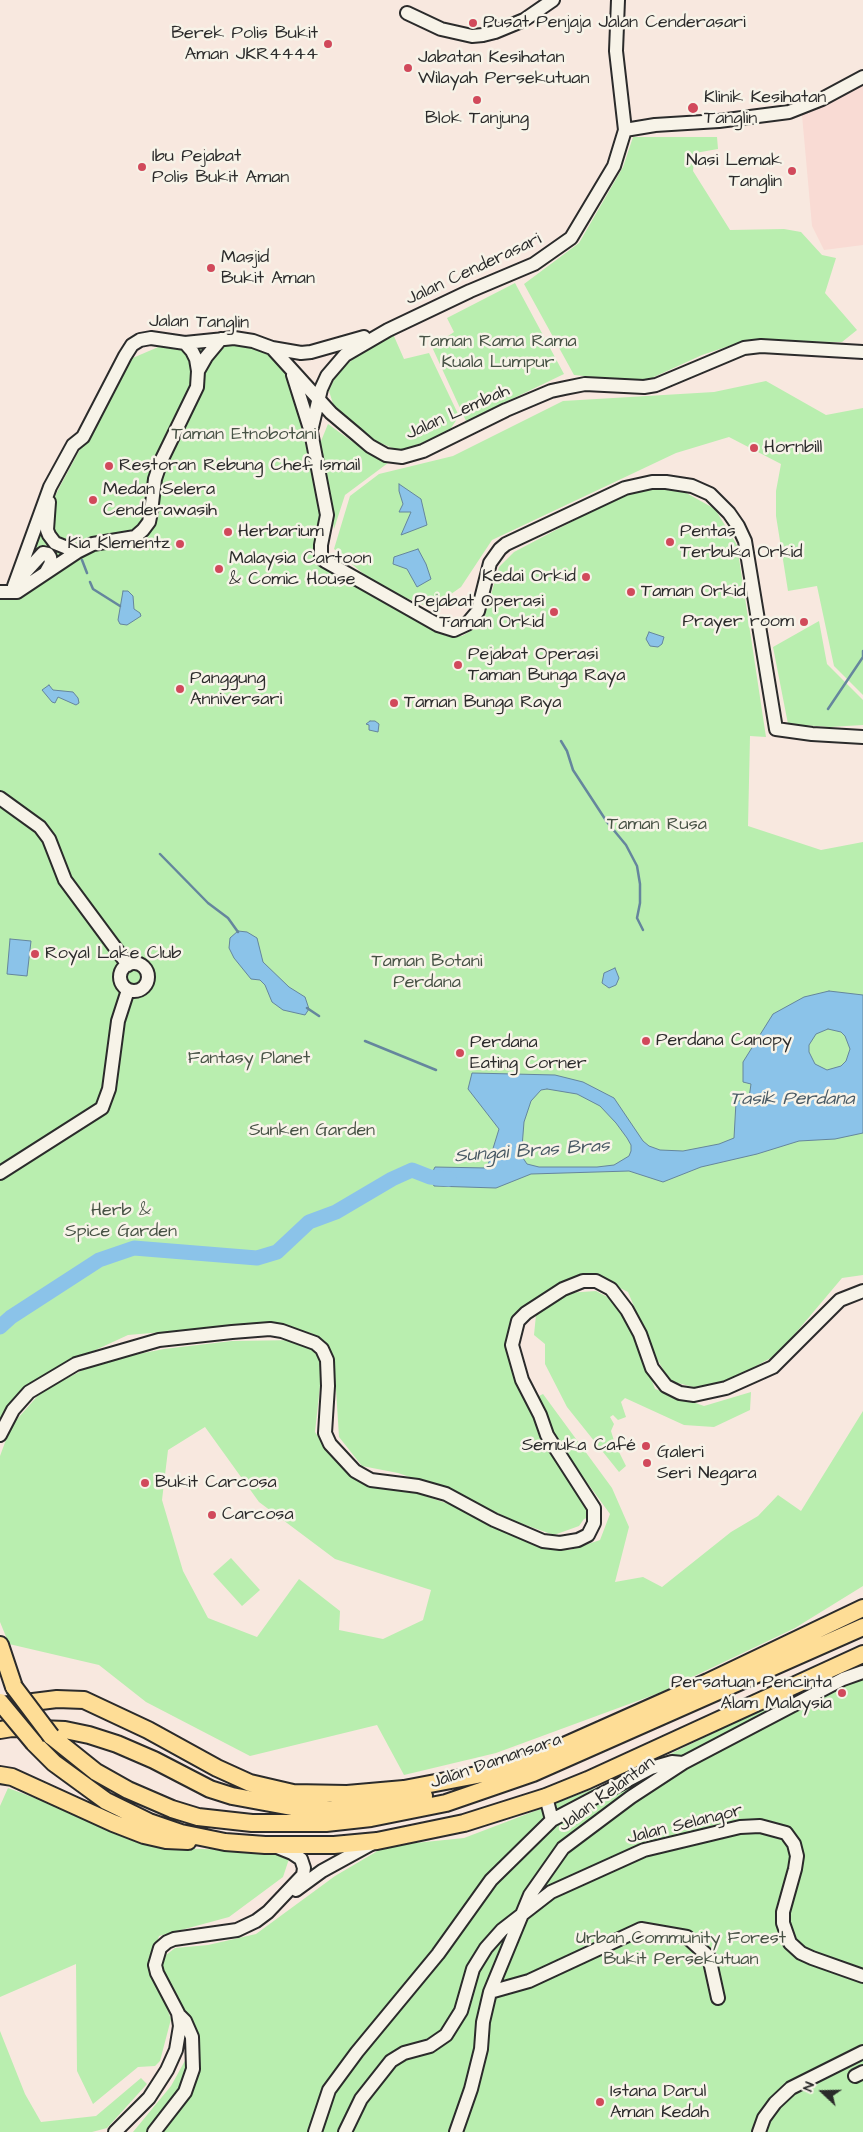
<!DOCTYPE html>
<html>
<head>
<meta charset="utf-8">
<style>
  body { margin:0 }
  #map { position:relative; width:863px; height:2132px; overflow:hidden; background:#f8e8df; font-family:"Architects Daughter",sans-serif }
  canvas { display:block }
  .north { position:absolute; left:798px; top:2067px; width:50px; height:50px; -webkit-text-stroke:4px #f7f3e8; paint-order:stroke; rotate:291deg; font-size:14px; font-weight:700; line-height:20px; text-align:center; color:#2b2b2b }
  .north::after { content:''; display:block; margin:auto; width:18px; height:22px; background:#2b2b2b; clip-path:polygon(50% 0,100% 100%,50% 72%,0 100%) }
</style>
</head>
<body>
<div id="map">
<canvas width="863" height="2132"></canvas>
<div class="north">N</div>
</div>
<script>
const ctx = document.querySelector('canvas').getContext('2d');
ctx.lineJoin = 'round';
function fill(path, color) { ctx.fillStyle = color; ctx.fill(path, 'evenodd'); }
const poly = rows => new Path2D(rows.map(r => 'M' + r).join(''));
function trace(path, color, width, dash) { ctx.strokeStyle = color; ctx.lineWidth = width; ctx.lineCap = dash ? 'butt' : 'round'; ctx.setLineDash(dash || []); ctx.stroke(path); }
function label(font, color, halo, rows, align = 'center') {
  ctx.font = font + ' "Architects Daughter",sans-serif'; ctx.lineWidth = 5; ctx.setLineDash([]); ctx.textBaseline = 'middle'; ctx.strokeStyle = halo; ctx.fillStyle = color; for (const [text, x, y, turn = 0] of rows) {
    ctx.save(); ctx.translate(x, y); ctx.rotate((+turn || 0) * Math.PI / 180); ctx.textAlign = isNaN(turn) ? turn : align; if (halo) ctx.strokeText(text, 0, 0); ctx.fillText(text, 0, 0); ctx.restore();
  }
}
fill(poly([
  [863,84,863,245,824,250,812,226,802,115,818,105,851,92]
]), '#f9dbd4');
fill(poly([
  [633,137,717,137,718,149,695,153,693,171,730,230,784,229,801,232,822,255,836,258,825,293,857,330,842,342,744,341,702,355,643,382,574,375,524,284,579,243,623,167],
  [515,283,564,374,466,421,432,347,454,332,447,318],
  [393,334,404,359,429,353,459,416,447,434,399,451,376,441,335,410,329,391,337,372,365,350],
  [238,342,273,356,285,373,292,390,322,511,315,540,318,560,446,636,462,636,474,629,485,615,499,567,514,552,615,499,652,488,681,490,715,509,737,545,766,737,750,736,748,826,821,850,863,842,863,1275,842,1278,778,1354,727,1382,697,1388,670,1381,654,1354,628,1292,594,1275,568,1279,525,1307,513,1368,542,1437,589,1509,587,1513,590,1517,584,1519,579,1526,554,1535,514,1521,469,1499,433,1485,398,1473,362,1466,339,1437,334,1358,325,1341,311,1333,269,1323,128,1335,48,1372,16,1398,0,1424,0,597,4,598,33,548,58,490,128,360,163,345],
  [766,381,826,415,863,408,863,695,834,666,817,586,788,591,776,516,776,491,781,464,729,437,676,453,492,540,461,587,431,608,379,587,334,549,350,496,379,474,453,456,563,401,714,392],
  [328,424,368,453,388,463,345,495,334,529,319,446],
  [819,621,827,664,863,700,863,725,830,727,788,724,773,647],
  [596,1291,615,1301,640,1348,655,1389,704,1406,751,1392,750,1410,714,1427,684,1425,625,1398,621,1402,626,1417,618,1420,613,1415,610,1417,614,1424,611,1431,615,1444,626,1466,619,1472,567,1407,545,1364,545,1344,534,1335,536,1315,567,1293],
  [300,1340,320,1353,321,1377,315,1432,333,1459,366,1485,411,1491,457,1507,542,1547,570,1550,600,1540,610,1514,562,1448,546,1419,539,1396,543,1394,612,1488,629,1527,615,1582,643,1577,662,1587,731,1532,758,1516,778,1495,801,1511,863,1411,863,1586,795,1628,659,1693,496,1753,404,1775,377,1725,250,1756,146,1702,99,1665,9,1644,0,1622,0,1456,11,1426,41,1392,98,1362,164,1349,232,1341],
  [205,1427,259,1502,335,1559,431,1590,423,1620,383,1639,339,1630,340,1611,299,1579,257,1637,208,1618,183,1571,162,1500,168,1450],
  [231,1558,260,1590,242,1606,213,1574],
  [863,1660,863,2132,133,2132,171,2086,187,2057,191,2023,162,1967,166,1955,175,1948,208,1945,256,1934,335,1876,386,1846,464,1838,619,1779],
  [8,1788,170,1848,266,1851,289,1859,283,1877,229,1917,159,1936,150,1964,171,2019,160,2061,155,2066,138,2067,93,2104,77,2071,76,1964,0,1997,0,1806],
  [0,2031,25,2094,41,2122,96,2116,141,2078,147,2084,107,2128,92,2132,0,2132]
]), '#b9eeaf');
const water = poly([
  [399,484,421,499,427,525,401,535,411,512,399,512,403,504,399,491,399,484],
  [418,549,426,564,431,579,417,587,407,569,393,564,394,557,418,549],
  [123,591,128,591,133,596,134,609,140,613,141,616,127,625,120,624,118,620,123,591],
  [649,632,664,637,662,644,658,647,650,646,646,639,649,632],
  [49,685,53,690,73,692,78,698,79,703,76,705,58,697,55,703,52,702,42,690,49,685],
  [370,721,375,721,379,724,378,732,369,730,369,725,366,724,370,721],
  [238,931,247,932,257,938,263,962,289,987,305,997,309,1009,305,1015,283,1010,272,1002,265,985,260,980,251,979,234,958,229,948,230,938,238,931],
  [10,939,31,941,27,976,7,974,10,939],
  [615,968,619,978,616,985,609,988,602,983,604,973,615,968],
  [829,991,863,995,863,1133,835,1139,799,1141,757,1154,701,1167,663,1182,629,1171,531,1174,496,1188,434,1186,430,1177,435,1167,487,1168,499,1129,468,1089,472,1073,555,1075,583,1082,614,1098,643,1141,649,1146,660,1150,683,1151,719,1144,734,1138,736,1102,749,1098,751,1084,743,1082,743,1062,773,1014,804,997,829,991],
  [828,1029,841,1032,845,1036,850,1049,846,1061,841,1066,827,1070,815,1064,809,1052,809,1045,816,1034,828,1029],
  [547,1089,577,1094,600,1106,616,1123,627,1138,631,1145,631,1151,629,1156,614,1165,597,1167,539,1167,527,1164,523,1158,522,1147,524,1122,531,1101,541,1090,547,1089]
]);
fill(water, '#8bc3e9');
trace(water, '#65869d', 1);
trace(poly([
  [82,560,87,573],
  [90,582,93,589,120,606],
  [828,709,863,657,863,651],
  [561,741,567,751,573,770,607,822,626,845,637,866,640,884,640,903,637,918,643,930],
  [160,854,208,903,228,918,238,932],
  [307,1008,319,1016],
  [365,1041,436,1070]
]), '#65869d', 2.5);
trace(poly([
  [0,1327,11,1317,99,1260,134,1248,257,1258,277,1252,309,1222,336,1212,392,1179,412,1170,430,1177,449,1179]
]), '#8bc3e9', 15);
const minor = poly([
  [407,13,441,29,472,36,483,35,495,32,524,20,553,0],
  [625,130,655,125,719,121,789,112,822,99,863,77],
  [272,348,301,353,311,352,364,337],
  [198,371,206,357,221,339],
  [293,375,311,432,327,515,321,545,321,558,325,561,438,625,454,630,467,624,478,611,490,563,500,549,506,544,625,488,652,482,666,482,692,486,710,494,729,513,738,526,745,541,776,729,812,734,863,737],
  [312,427,321,389,327,376,345,355,388,330,470,291,534,264,571,238,614,166,625,130,616,51,618,0],
  [49,502,47,530,49,535,55,543,77,552],
  [21,577,43,553,48,554,50,557,51,563,46,572],
  [14,586,50,487,73,445,83,437,125,356,132,345,140,340,151,338,185,343,234,338,253,341,272,348,331,413,356,434,370,446,386,455,402,457,423,451,506,410,551,391,565,388,585,384,644,387,656,385,744,348,761,346,863,352],
  [0,592,17,592,77,552,93,544,135,537,143,530,149,522,151,512,155,479,161,461,197,387,198,371,196,359,192,351,185,343],
  [0,798,40,827,49,839,65,880,128,965],
  '120 977a14 14 0 1 1 28 0a14 14 0 1 1-28 0Z',
  [0,1173,102,1108,109,1089,118,1021,128,990],
  [0,1435,13,1410,29,1392,76,1364,159,1340,232,1332,270,1329,282,1331,315,1343,322,1349,327,1360,328,1386,325,1433,330,1444,355,1471,371,1480,418,1486,446,1494,494,1520,543,1541,560,1543,578,1540,588,1535,594,1523,594,1508,547,1435,540,1415,522,1380,512,1345,518,1321,526,1313,563,1289,583,1281,596,1281,611,1289,627,1310,640,1334,652,1368,666,1386,680,1393,694,1395,726,1388,773,1367,840,1300,863,1291],
  [552,1820,651,1768,672,1762,683,1763],
  [296,1890,322,1871,373,1843],
  [490,1992,529,1981,641,1929,687,1937,709,1957,718,1998],
  [855,2076,863,2072],
  [115,2132,149,2098,167,2070,176,2050,180,2026,178,2013,157,1973,155,1965,160,1948,167,1942,174,1939,237,1930,256,1921,268,1912,303,1875,304,1868,301,1859,292,1853,277,1847],
  [154,2132,185,2092,193,2069,192,2037,185,2021,180,2016],
  [315,2132,329,2090,357,2052,438,1954,491,1880,552,1820,546,1797],
  [345,2132,361,2099,391,2061,404,2053,430,2046,446,2035,461,2011,473,1969,486,1948,502,1930,551,1892,644,1850,740,1827,760,1826,786,1833,794,1844,797,1856,795,1869,783,1912,783,1923,790,1943,801,1953,812,1958,863,1976],
  [456,2132,471,2089,481,2049,483,2022,490,1992,530,1895,563,1848,631,1797,683,1763,843,1679,863,1672],
  [759,2132,764,2118,775,2103,791,2088,863,2052]
]);
const major = poly([
  [0,1645,14,1687],
  [0,1706,57,1699,84,1700,148,1730,217,1768,250,1783,293,1793,347,1794,404,1789,498,1771,528,1762,708,1682,863,1608],
  [0,1730,12,1728,65,1730,89,1735,117,1744,154,1760,210,1789,232,1796,297,1808,330,1810,358,1808,424,1796],
  [51,1736,96,1772,128,1790,172,1809,198,1817,252,1823,326,1823,371,1818,446,1803,533,1773,863,1627],
  [34,1743,54,1763,106,1801,149,1822,181,1833,225,1842,265,1845,334,1845,377,1841,464,1823,546,1797,588,1780,863,1654],
  [0,1775,12,1777,113,1823,144,1835,166,1840,188,1841]
]);
trace(minor, '#2b2b2b', 16);
trace(major, '#2b2b2b', 20);
trace(minor, '#f7f3e8', 12);
trace(major, '#fedd96', 16);
const majorBridge = poly([
  [14,1687,51,1736],
  [0,1702,34,1743]
]);
trace(majorBridge, '#2b2b2b', 20, []);
trace(majorBridge, '#fedd96', 16);
for (const [x, y, r, color] of [
  [473,23,5,"#d1495b"],
  [328,44,5,"#d1495b"],
  [408,68,5,"#d1495b"],
  [477,100,5,"#d1495b"],
  [693,108,6,"#d1495b"],
  [142,167,5,"#d1495b"],
  [792,171,5,"#d1495b"],
  [211,268,5,"#d1495b"],
  [754,448,5,"#d1495b"],
  [109,466,5,"#d1495b"],
  [93,500,5,"#d1495b"],
  [228,532,5,"#d1495b"],
  [670,542,5,"#d1495b"],
  [180,544,5,"#d1495b"],
  [219,569,5,"#d1495b"],
  [586,577,5,"#d1495b"],
  [631,592,5,"#d1495b"],
  [554,612,5,"#d1495b"],
  [804,622,5,"#d1495b"],
  [458,665,5,"#d1495b"],
  [180,689,5,"#d1495b"],
  [394,703,5,"#d1495b"],
  [35,954,5,"#d1495b"],
  [646,1041,5,"#d1495b"],
  [460,1053,5,"#d1495b"],
  [646,1446,5,"#d1495b"],
  [647,1463,5,"#d1495b"],
  [145,1483,5,"#d1495b"],
  [212,1515,5,"#d1495b"],
  [842,1693,5,"#d1495b"],
  [600,2102,5,"#d1495b"]
]) { const dot = new Path2D(); dot.arc(x, y, r, 0, 2 * Math.PI); ctx.fillStyle = color; ctx.fill(dot); trace(dot, '#f7f3e8', 2); }
label('18px', '#2b2b2b', '#f7f3e8', [
  ["Pusat Penjaja Jalan Cenderasari",483,23],
  ["Berek Polis Bukit",318,34,"right"],
  ["Aman JKR4444",318,55,"right"],
  ["Jabatan Kesihatan",418,58],
  ["Wilayah Persekutuan",418,79],
  ["Klinik Kesihatan",704,98],
  ["Tanglin",704,119],
  ["Blok Tanjung",477,119,"center"],
  ["Ibu Pejabat",152,157],
  ["Polis Bukit Aman",152,178],
  ["Nasi Lemak",782,161,"right"],
  ["Tanglin",782,182,"right"],
  ["Masjid",221,258],
  ["Bukit Aman",221,279],
  ["Hornbill",764,448],
  ["Restoran Rebung Chef Ismail",119,466],
  ["Medan Selera",103,490],
  ["Cenderawasih",103,511],
  ["Herbarium",238,532],
  ["Pentas",680,532],
  ["Terbuka Orkid",680,553],
  ["Kia Klementz",170,544,"right"],
  ["Malaysia Cartoon",229,559],
  ["& Comic House",229,580],
  ["Kedai Orkid",576,577,"right"],
  ["Taman Orkid",641,592],
  ["Pejabat Operasi",544,602,"right"],
  ["Taman Orkid",544,623,"right"],
  ["Prayer room",794,622,"right"],
  ["Pejabat Operasi",468,655],
  ["Taman Bunga Raya",468,676],
  ["Panggung",190,679],
  ["Anniversari",190,700],
  ["Taman Bunga Raya",404,703],
  ["Royal Lake Club",45,954],
  ["Perdana Canopy",656,1041],
  ["Perdana",470,1043],
  ["Eating Corner",470,1064],
  ["Semuka Café",636,1446,"right"],
  ["Galeri",657,1453],
  ["Seri Negara",657,1474],
  ["Bukit Carcosa",155,1483],
  ["Carcosa",222,1515],
  ["Persatuan Pencinta",832,1683,"right"],
  ["Alam Malaysia",832,1704,"right"],
  ["Istana Darul",610,2092],
  ["Aman Kedah",610,2113]
], 'left');
label('18px', '#2b2b2b', '#f7f3e8', [
  ["Jalan Cenderasari",474,270,-25],
  ["Jalan Tanglin",199,323,1],
  ["Jalan Lembah",458,413,-24],
  ["Jalan Damansara",496,1762,-19],
  ["Jalan Kelantan",607,1795,-36],
  ["Jalan Selangor",685,1825,-14]
]);
label('18px', '#475245', '#f7f3e8', [
  ["Taman Rama Rama",498,342],
  ["Kuala Lumpur",498,363],
  ["Taman Etnobotani",244,435],
  ["Taman Rusa",657,825],
  ["Taman Botani",427,962],
  ["Perdana",427,983],
  ["Fantasy Planet",249,1059],
  ["Sunken Garden",312,1131],
  ["Herb &",121,1211],
  ["Spice Garden",121,1232],
  ["Urban Community Forest",681,1939],
  ["Bukit Persekutuan",681,1960]
]);
label('italic 19px', '#485964', '#f7f3e8', [
  ["Tasik Perdana",792,1100],
  ["Sungai Bras Bras",532,1152,-4]
]);
</script>
</body>
</html>
